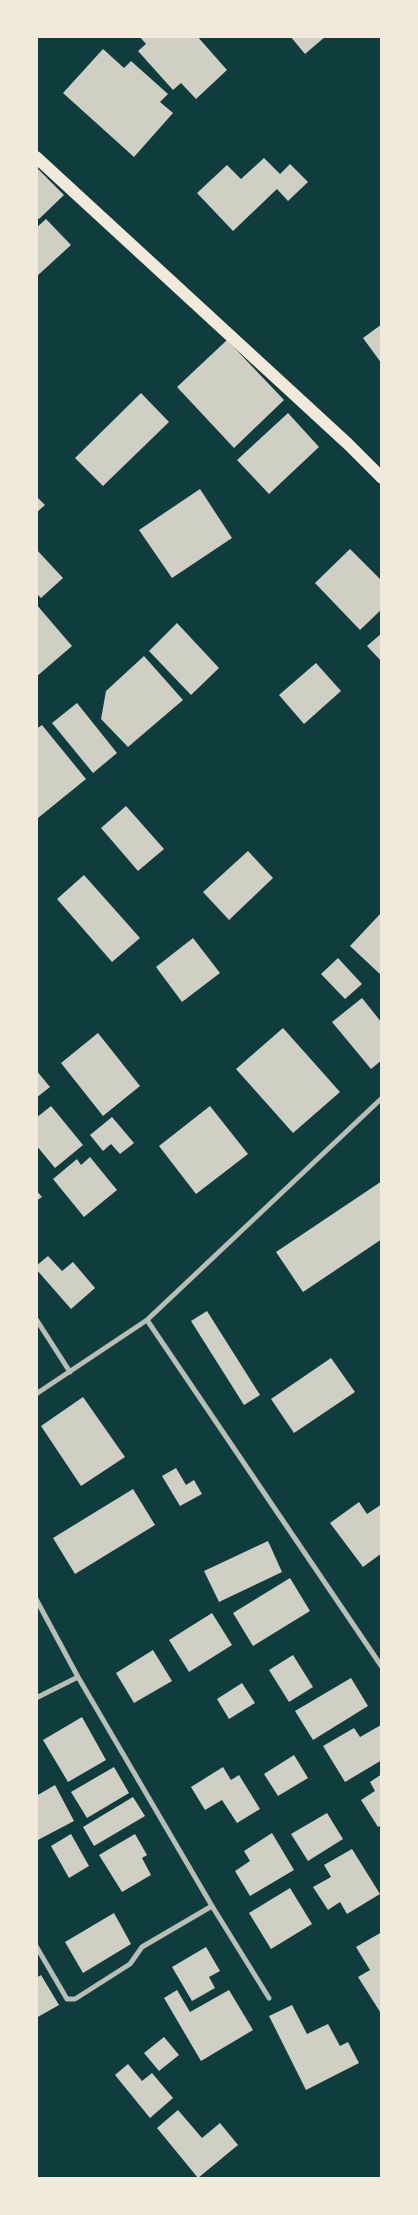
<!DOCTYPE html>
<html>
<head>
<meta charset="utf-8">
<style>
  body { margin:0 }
  #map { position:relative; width:418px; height:2215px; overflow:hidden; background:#0f3d3e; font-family:"Golos Text",sans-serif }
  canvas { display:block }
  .frame { position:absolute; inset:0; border:38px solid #f1e9da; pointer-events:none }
</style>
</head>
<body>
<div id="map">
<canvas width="418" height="2215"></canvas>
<div class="frame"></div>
</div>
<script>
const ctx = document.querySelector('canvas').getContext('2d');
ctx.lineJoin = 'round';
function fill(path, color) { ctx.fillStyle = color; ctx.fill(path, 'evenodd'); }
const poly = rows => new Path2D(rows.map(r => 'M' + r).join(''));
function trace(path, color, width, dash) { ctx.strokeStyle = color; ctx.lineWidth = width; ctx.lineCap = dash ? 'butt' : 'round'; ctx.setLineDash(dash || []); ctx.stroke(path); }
fill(poly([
  [139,36,197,36,227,70,196,99,181,83,173,90,138,51,146,44],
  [290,36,326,36,305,54],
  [103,49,124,68,131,61,168,94,160,102,173,113,134,157,63,93],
  [264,158,280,174,290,164,308,182,288,201,277,189,233,231,197,193,227,165,241,179],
  [36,167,64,195,39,219,36,216],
  [46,219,71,245,36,277,36,228],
  [382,324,382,364,363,338],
  [227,340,284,400,234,448,177,387],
  [141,393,169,422,103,486,75,458],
  [288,413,319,447,269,494,237,460],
  [200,489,232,538,172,578,139,530],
  [36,496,45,505,36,513],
  [36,549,63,578,41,598,36,593],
  [350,549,382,581,382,609,360,630,315,583],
  [36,604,72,646,36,677],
  [177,623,219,668,191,695,149,651],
  [382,633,382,662,367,646],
  [144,656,183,700,128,747,101,719,106,691],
  [316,663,341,691,304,724,279,695],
  [77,703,117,753,93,773,52,723],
  [42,725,86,779,38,818,36,729],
  [126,806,164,849,138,871,101,828],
  [248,851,273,878,229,920,203,892],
  [84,875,140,938,112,962,57,899],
  [381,913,382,914,382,976,350,946],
  [193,938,220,973,182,1002,156,967],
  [338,958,362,984,345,999,321,974],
  [362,998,382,1023,382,1060,371,1069,332,1022],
  [283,1028,340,1092,293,1133,236,1069],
  [98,1033,140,1086,103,1116,61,1063],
  [36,1070,50,1087,36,1098],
  [51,1106,83,1145,55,1168,36,1145,36,1118],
  [210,1106,248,1154,196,1194,159,1146],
  [112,1117,134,1143,120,1154,111,1144,103,1151,90,1135],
  [90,1157,117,1190,84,1217,53,1179,77,1159,81,1165],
  [382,1181,382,1239,303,1292,276,1252],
  [36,1190,42,1197,36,1201],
  [48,1256,62,1271,73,1262,95,1288,71,1309,36,1269,36,1266],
  [207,1311,260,1395,244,1405,191,1321],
  [331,1358,355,1392,294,1433,271,1399],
  [83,1397,125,1457,81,1486,41,1426],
  [176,1468,186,1485,194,1480,202,1494,180,1506,162,1476],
  [133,1489,155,1525,75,1574,53,1538],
  [359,1502,367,1514,382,1504,382,1553,363,1567,330,1523],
  [268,1541,282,1572,219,1602,204,1571],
  [290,1578,310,1611,253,1646,233,1613],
  [212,1613,232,1645,189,1672,169,1640],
  [153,1650,172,1681,134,1703,116,1673],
  [293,1655,313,1687,289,1702,269,1670],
  [351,1678,368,1706,313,1740,295,1711],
  [242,1683,255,1703,229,1719,217,1699],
  [82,1717,106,1760,68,1782,43,1740],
  [381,1725,382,1760,345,1782,323,1746,354,1728,360,1737],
  [294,1755,308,1778,278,1796,264,1774],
  [114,1767,129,1793,87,1818,71,1792],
  [223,1767,231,1780,239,1775,260,1809,237,1823,222,1800,205,1810,191,1787],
  [382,1774,382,1825,378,1827,361,1800,375,1791,370,1782],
  [55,1785,74,1821,36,1841,36,1796],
  [133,1797,145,1816,94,1846,83,1827],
  [327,1813,343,1839,308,1861,291,1834],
  [272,1833,294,1870,250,1896,235,1871,250,1861,244,1851],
  [71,1834,89,1866,69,1878,51,1846],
  [135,1834,147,1855,142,1858,151,1875,122,1892,99,1855],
  [352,1849,380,1894,347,1914,340,1902,328,1910,313,1887,331,1877,324,1865],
  [290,1888,312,1924,271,1949,249,1913],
  [114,1913,131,1944,83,1973,65,1942],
  [382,1932,382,2015,358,1977,370,1970,356,1947],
  [206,1947,220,1971,209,1977,215,1988,192,2001,172,1967],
  [41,1975,59,2005,36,2018,36,1978],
  [177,1990,190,2012,229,1990,253,2030,201,2061,164,1998],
  [292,2005,307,2034,328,2024,340,2046,348,2042,359,2063,306,2090,269,2016],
  [164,2037,179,2055,159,2071,144,2053],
  [128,2064,142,2081,152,2073,173,2098,150,2118,115,2075],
  [178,2110,202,2138,220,2123,238,2145,198,2178,157,2128]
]), '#cfcfc3');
trace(poly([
  [36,1319,70,1372],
  [147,1320,382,1667],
  [36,1394,147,1320,382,1098],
  [36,1599,78,1677,212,1906,269,1998],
  [36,1698,78,1677],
  [36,1946,67,1999,75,1999,130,1964,142,1947,212,1906]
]), '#b8beb3', 5);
trace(poly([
  [36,157,348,444,382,478]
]), '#f1e9da', 12);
</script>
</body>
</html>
